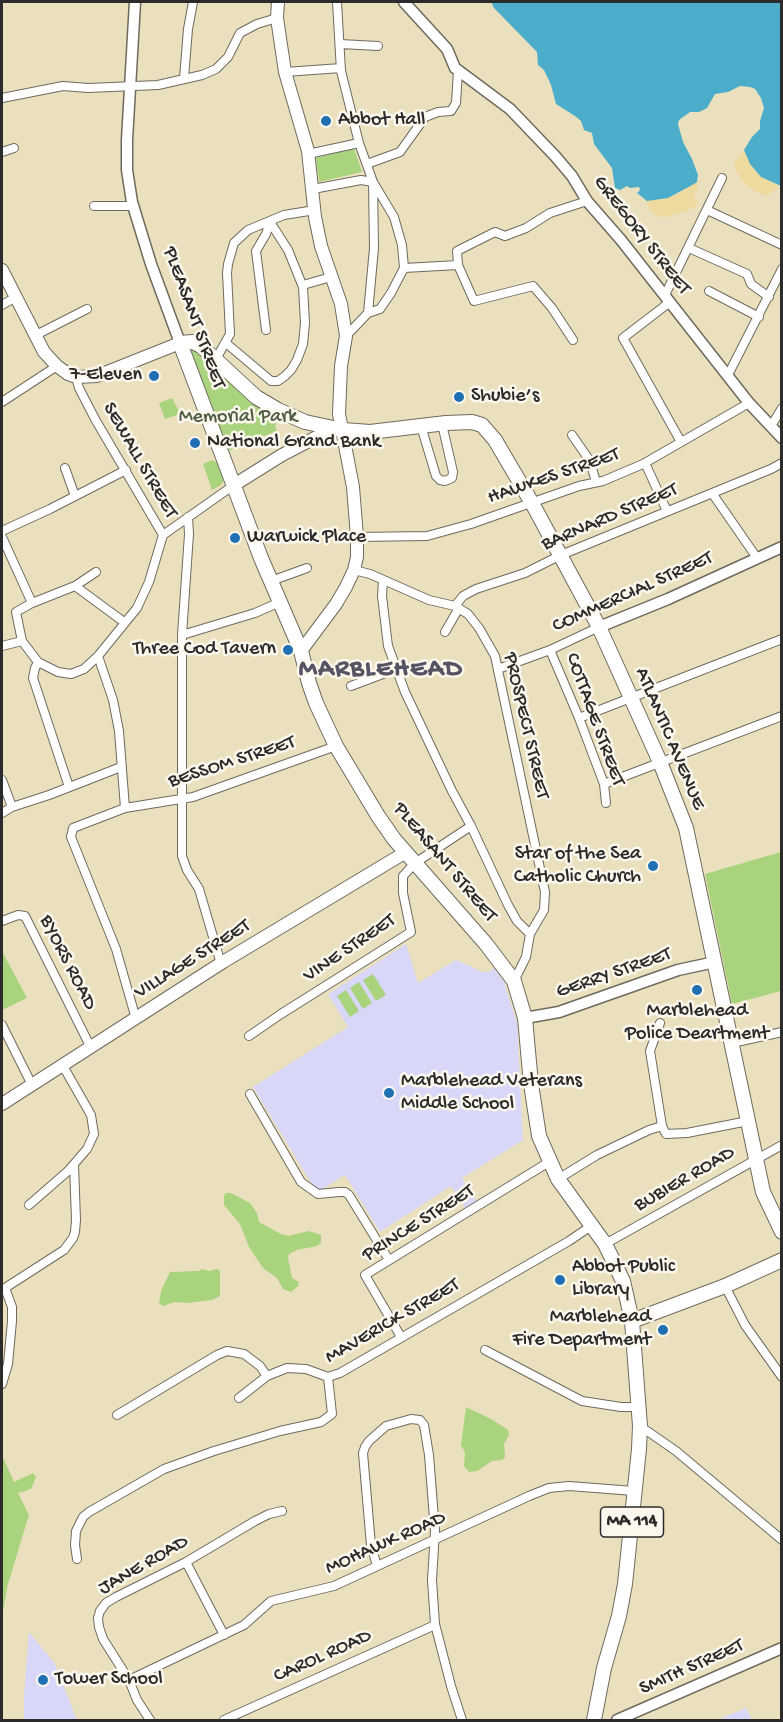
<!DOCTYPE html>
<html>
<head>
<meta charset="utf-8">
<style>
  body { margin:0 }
  #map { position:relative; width:783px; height:1722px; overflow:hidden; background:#ebe0be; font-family:"Gochi Hand",sans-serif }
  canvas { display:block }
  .frame { position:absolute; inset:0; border:3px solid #2b2b2b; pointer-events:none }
</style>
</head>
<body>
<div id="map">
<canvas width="783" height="1722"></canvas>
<div class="frame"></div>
</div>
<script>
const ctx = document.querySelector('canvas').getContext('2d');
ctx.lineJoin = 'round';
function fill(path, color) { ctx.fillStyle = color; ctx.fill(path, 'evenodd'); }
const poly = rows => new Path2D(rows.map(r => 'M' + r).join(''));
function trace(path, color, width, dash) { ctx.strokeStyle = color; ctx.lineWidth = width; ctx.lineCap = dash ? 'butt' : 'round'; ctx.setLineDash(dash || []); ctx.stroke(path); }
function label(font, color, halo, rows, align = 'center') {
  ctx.font = font + ' "Gochi Hand",sans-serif'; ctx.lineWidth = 5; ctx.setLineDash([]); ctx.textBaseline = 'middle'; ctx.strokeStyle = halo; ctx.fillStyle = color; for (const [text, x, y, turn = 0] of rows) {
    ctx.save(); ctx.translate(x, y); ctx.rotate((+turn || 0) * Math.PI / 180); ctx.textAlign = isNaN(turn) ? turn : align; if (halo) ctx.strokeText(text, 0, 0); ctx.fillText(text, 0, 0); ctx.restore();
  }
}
fill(poly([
  [406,944,418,983,456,960,483,972,489,972,494,968,504,982,517,1023,523,1140,462,1178,476,1201,465,1208,451,1186,380,1232,345,1175,321,1190,313,1186,253,1087,348,1027,328,994],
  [29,1632,55,1664,77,1720,24,1720,24,1696],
  [746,1708,752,1720,717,1720]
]), '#d8d7f8');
fill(poly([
  [354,148,362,172,319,182,316,158],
  [188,342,283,413,275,426,277,431,223,453,194,376],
  [172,398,179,411,185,409,186,412,165,419,159,403],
  [212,460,218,463,224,480,221,485,212,490,203,464],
  [781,852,781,991,732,1004,705,874],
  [2,951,27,998,2,1010],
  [373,974,386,995,376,1001,363,980],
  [359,982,372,1003,363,1009,350,988],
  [346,990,359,1011,350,1017,337,996],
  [226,1193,231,1193,250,1203,257,1213,259,1222,281,1234,288,1236,309,1231,321,1235,321,1243,317,1246,297,1250,289,1254,288,1258,292,1278,299,1282,298,1286,291,1292,283,1289,277,1278,263,1268,249,1247,240,1224,224,1205,224,1196],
  [202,1269,209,1271,217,1269,220,1271,220,1296,212,1300,187,1303,174,1302,163,1306,159,1303,161,1291,170,1272,199,1271],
  [466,1407,493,1420,508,1430,509,1435,504,1444,505,1457,502,1460,492,1461,477,1471,469,1472,464,1466,465,1453,461,1445],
  [2,1455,14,1482,33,1473,36,1477,31,1489,18,1493,29,1515,8,1584,2,1617]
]), '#aad37e');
fill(poly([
  [744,150,756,172,761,177,779,186,767,196,755,191,744,183,734,167,735,162],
  [697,182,698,188,693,196,699,201,694,208,664,218,651,213,647,201,668,198,678,194]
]), '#eeda9e');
fill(poly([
  [491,2,781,2,781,186,761,177,750,164,744,150,752,137,760,129,760,121,764,108,761,98,755,89,750,87,740,86,728,92,715,94,707,108,699,112,690,112,679,120,678,124,683,142,692,159,698,175,697,182,694,184,668,198,647,201,637,193,640,190,639,187,630,188,627,186,620,190,615,188,612,168,594,144,592,133,584,130,581,121,575,116,556,104,551,85,544,70,538,65,537,52,494,8]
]), '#4badca');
const minor = poly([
  [337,2,341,71,359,143,373,182,394,217,402,245,404,268,391,293,380,309,368,313],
  [340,44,378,46],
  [285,72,341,68],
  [184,78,188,29,193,2],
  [2,98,63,86,88,88,158,85,202,75,216,69,228,57,240,33,257,24,277,18],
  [2,152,14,148],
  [308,154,359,143],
  [367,164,400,152,425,117,438,112,451,111,456,103,458,71],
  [313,189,361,180,373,182,374,248,368,313,346,336],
  [94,206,133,206],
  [707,210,782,245],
  [689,248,747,274,751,284,769,297],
  [458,265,474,301,533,286,552,308,573,340],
  [404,268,458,265,457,251,495,232,505,236,526,228,550,213,587,201],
  [303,285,331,277],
  [709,291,759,317],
  [665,295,722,178],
  [670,302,623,338,681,442],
  [2,305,16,297],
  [266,330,256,251,266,234,270,222],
  [36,335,87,309],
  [226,343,271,381,278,381,285,376,291,370,297,360,303,344,305,323,303,287,288,250,270,222],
  [216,359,230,334,227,273,228,264,234,243,248,230,284,215,315,210],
  [728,375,782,269],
  [76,377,79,388,95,419,163,535,149,582,137,608,98,656,84,669,71,674,58,672,38,662,22,641,16,612,32,603,75,586,124,622],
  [2,402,57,366],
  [421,426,436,476,440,480,445,481,452,478,453,472,442,424],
  [771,426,782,408],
  [572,435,590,461,596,482],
  [645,463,667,511],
  [65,468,75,496],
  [712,493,757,558],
  [188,517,189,534,182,635,182,856,187,870,199,889,221,964],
  [2,531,50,509,126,470],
  [163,535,234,485],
  [2,537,32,603],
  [357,537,427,536,471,524,579,486,603,481,643,464,749,403],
  [354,570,370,574,429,600,455,606,468,614,479,628,495,656,545,892,544,910,530,934],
  [383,580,382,596,388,646,405,692,452,791,471,826,508,905,517,921,530,934,526,957,514,981],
  [271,581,307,568],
  [75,586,96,572],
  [455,606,463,596,476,589,525,573,561,555,771,469,782,463],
  [445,632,459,608],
  [182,635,255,613,280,602],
  [2,646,22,641],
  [550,650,579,718,604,784,606,803],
  [98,656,113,700,119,731,125,808],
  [38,662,35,668,33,678,69,787],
  [498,669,550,650,599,627],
  [351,686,396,669],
  [579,718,782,639],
  [2,780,12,807],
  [604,784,782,716],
  [2,813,12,807,49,795,121,767],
  [2,921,18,915,25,916,91,1048],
  [136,1019,116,949,71,837,73,828,125,808,193,797,336,746],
  [660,1023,650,1051,662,1126,666,1134,687,1133,748,1121],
  [2,1025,32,1085],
  [249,1036,281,1014,411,932,403,893,403,876,415,863,471,826],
  [732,1043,782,1032],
  [250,1094,301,1182,318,1194,339,1192,345,1192,349,1195,389,1260],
  [558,1179,597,1155,649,1130,662,1126],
  [29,1205,68,1171,87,1149,94,1134,91,1115,63,1066],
  [605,1244,782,1145],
  [725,1286,745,1325,782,1377],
  [2,1290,64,1250,73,1238,75,1232,76,1220,74,1165],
  [401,1337,365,1275,549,1162],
  [485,1350,582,1401,621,1407,639,1407],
  [2,1384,8,1364,12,1321,12,1307,5,1288],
  [239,1398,267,1376,287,1368,306,1369,328,1377],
  [117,1415,217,1355,227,1351,244,1354,260,1366,267,1376],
  [640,1426,676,1451,782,1540],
  [77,1559,75,1545,76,1531,83,1517,89,1512,164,1469,214,1451,280,1431,321,1422,332,1414,328,1377,340,1373,569,1241,591,1226],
  [186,1562,224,1635],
  [377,1566,371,1545,363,1453,365,1447,369,1441,386,1426,411,1419,420,1420,424,1425,429,1455,435,1531,432,1580,435,1624,451,1686,462,1720],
  [129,1680,244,1625,271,1601,334,1586,529,1496,549,1488,569,1486,634,1491],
  [150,1720,137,1700,129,1680,103,1639,99,1627,98,1618,100,1611,106,1603,116,1597,186,1562,255,1521,269,1514,282,1511],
  [224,1720,435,1625]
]);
const tertiary = poly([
  [135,2,127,140,127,170,132,202,139,225,151,264,180,343],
  [404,2,447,49,455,68,510,109,555,156,572,176,587,201,621,240,749,403,782,438],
  [599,627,668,599,782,547],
  [525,1018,559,1012,678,970,715,962],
  [617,1720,782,1648]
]);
const secondary = poly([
  [278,2,277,18,285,72,308,151,315,217,321,246,341,304,346,336,341,366,339,414,353,487,357,537,357,557,354,570,346,587,336,604,301,651],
  [2,270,44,352,57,366,68,374,76,377,97,376,180,343],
  [234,485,282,455,334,428],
  [2,1104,223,962,406,852]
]);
const primary = poly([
  [632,1321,725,1286,782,1260],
  [594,1720,604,1668,619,1616,625,1584,639,1449,640,1426,632,1321,623,1281,605,1244,558,1179,539,1136,531,1084,525,1018,514,981,486,944,394,839,378,816,336,746,316,703,309,683,301,651,261,558,180,343,193,342,201,346,256,397,278,410,305,422,343,430,370,432,446,423,472,422,482,425,495,440,532,503,599,627,660,762,686,828,763,1192,782,1232]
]);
trace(minor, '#6e6a5e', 10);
trace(tertiary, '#6e6a5e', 13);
trace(secondary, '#6e6a5e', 14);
trace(primary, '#6e6a5e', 16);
trace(minor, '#fff', 8);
trace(tertiary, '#fff', 10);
trace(secondary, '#fff', 12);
trace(primary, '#fff', 14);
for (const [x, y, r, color] of [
  [326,121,6,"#1f6fb2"],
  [154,376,6,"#1f6fb2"],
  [459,397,6,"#1f6fb2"],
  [195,443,6,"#1f6fb2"],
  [235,538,6,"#1f6fb2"],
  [288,650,6,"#1f6fb2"],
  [653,866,6,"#1f6fb2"],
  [697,990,6,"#1f6fb2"],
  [389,1093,6,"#1f6fb2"],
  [560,1280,6,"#1f6fb2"],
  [663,1330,6,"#1f6fb2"],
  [43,1680,6,"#1f6fb2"]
]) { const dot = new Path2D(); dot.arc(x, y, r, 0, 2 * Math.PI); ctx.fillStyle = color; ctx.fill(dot); trace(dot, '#fbf7ec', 2); }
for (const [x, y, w] of [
  [632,1522,63]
]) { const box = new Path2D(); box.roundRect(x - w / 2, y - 15, w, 30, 4.5); ctx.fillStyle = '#fbf7ec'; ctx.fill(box); trace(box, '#2b2b2b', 1.5); }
label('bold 18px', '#2b2b2b', null, [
  ["MA 114",632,1522]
]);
label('20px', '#2b2b2b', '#fbf7ec', [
  ["Abbot Hall",338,121],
  ["7-Eleven",142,376,"right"],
  ["Shubie’s",471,397],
  ["National Grand Bank",207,443],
  ["Warwick Place",247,538],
  ["Three Cod Tavern",276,650,"right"],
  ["Star of the Sea",641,855,"right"],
  ["Catholic Church",641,878,"right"],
  ["Marblehead",697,1012,"center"],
  ["Police Deartment",697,1035,"center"],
  ["Marblehead Veterans",401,1082],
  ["Middle School",401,1105],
  ["Abbot Public",572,1268],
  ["Library",572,1291],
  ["Marblehead",651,1318,"right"],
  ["Fire Department",651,1341,"right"],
  ["Tower School",55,1680]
], 'left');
label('20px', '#2b2b2b', '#fbf7ec', [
  ["GREGORY STREET",641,236,52],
  ["PLEASANT STREET",193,318,70],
  ["SEWALL STREET",139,461,60],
  ["HAWKES STREET",554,477,-19],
  ["BARNARD STREET",610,518,-23],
  ["COMMERCIAL STREET",633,593,-24],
  ["COTTAGE STREET",594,720,70],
  ["PROSPECT STREET",525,726,77],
  ["ATLANTIC AVENUE",669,739,67],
  ["BESSOM STREET",232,763,-18],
  ["PLEASANT STREET",444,863,50],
  ["VINE STREET",350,949,-34],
  ["VILLAGE STREET",193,960,-32],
  ["BYORS ROAD",67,963,63],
  ["GERRY STREET",614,974,-19],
  ["BUBIER ROAD",685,1180,-30],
  ["PRINCE STREET",419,1224,-32],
  ["MAVERICK STREET",393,1322,-30],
  ["MOHAWK ROAD",386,1544,-24],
  ["JANE ROAD",144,1566,-30],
  ["CAROL ROAD",323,1657,-24],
  ["SMITH STREET",692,1668,-24]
]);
label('20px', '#515d44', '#fbf7ec', [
  ["Memorial Park",238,418]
]);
ctx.letterSpacing = '1.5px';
label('bold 26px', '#565365', '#fbf7ec', [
  ["MARBLEHEAD",381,671]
]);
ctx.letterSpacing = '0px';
</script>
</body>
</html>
